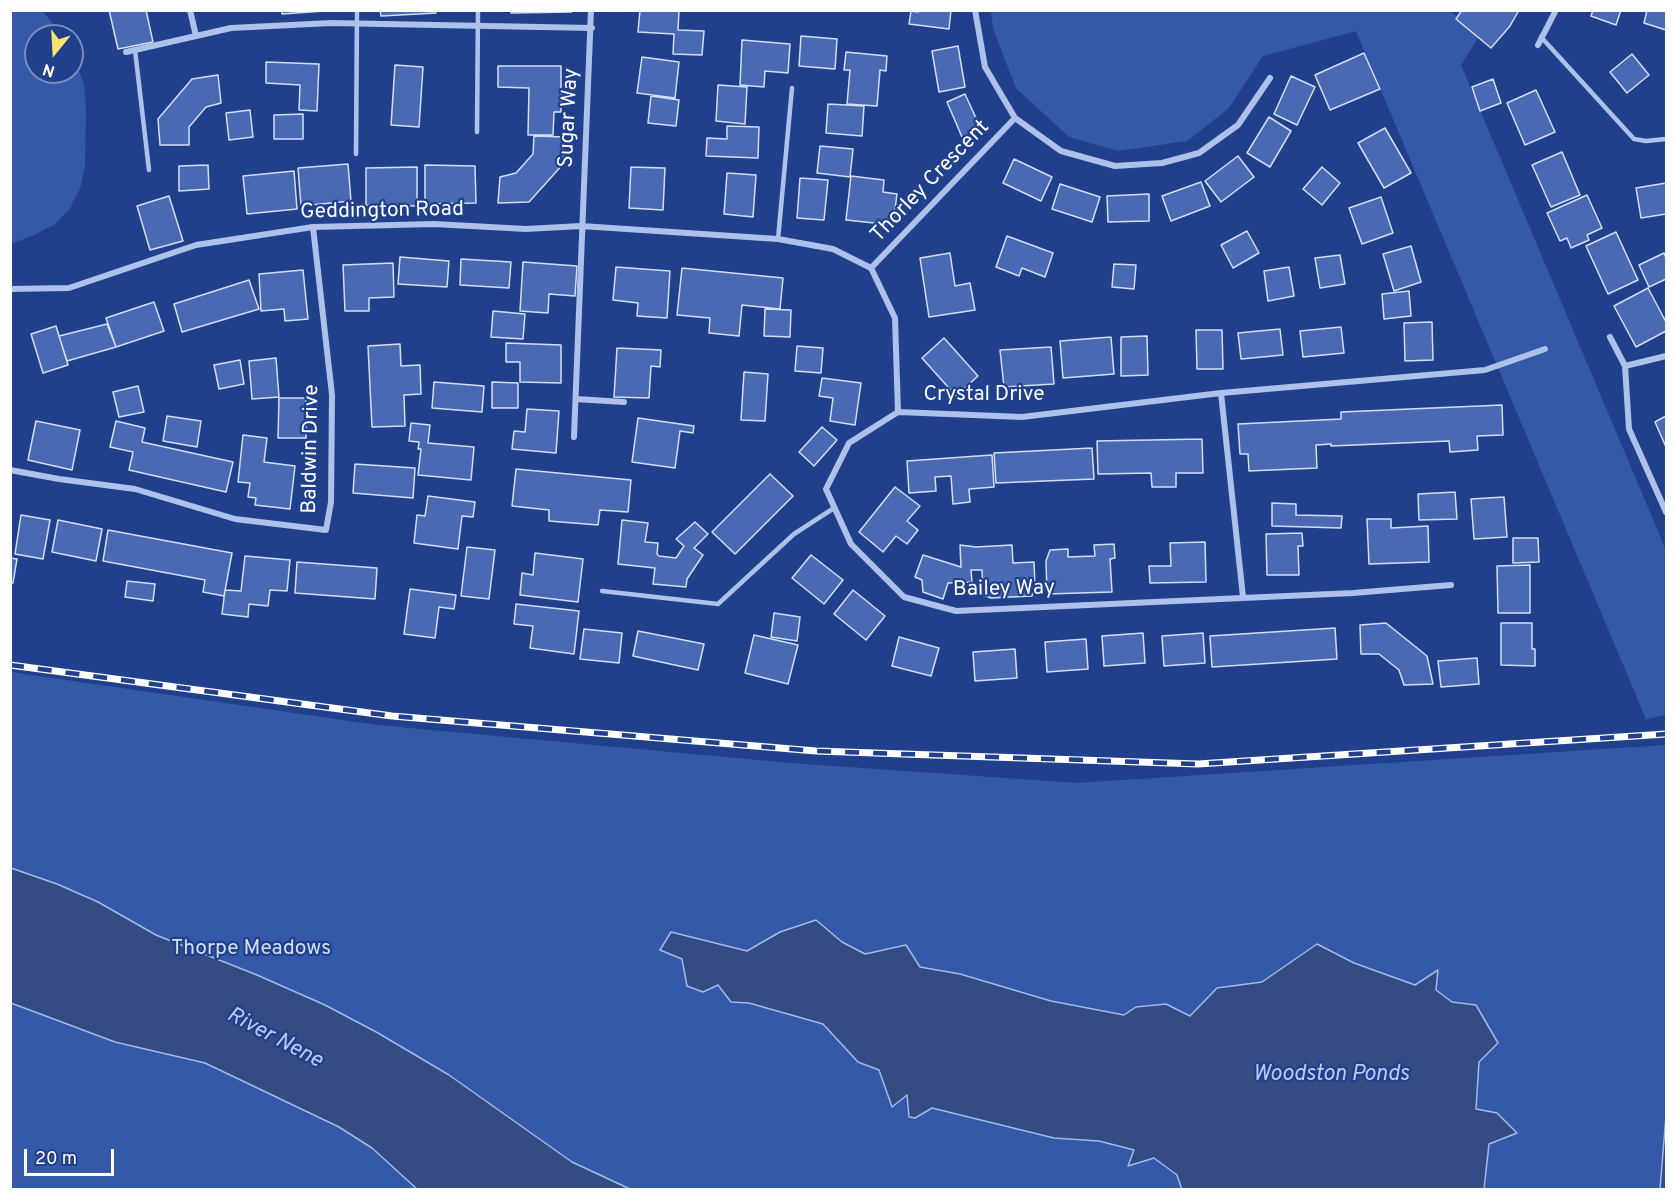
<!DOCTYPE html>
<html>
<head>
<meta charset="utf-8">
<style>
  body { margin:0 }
  #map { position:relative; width:1677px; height:1200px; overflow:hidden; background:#21408c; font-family:Overpass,sans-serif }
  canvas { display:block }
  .frame { position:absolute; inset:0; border:12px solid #fff; pointer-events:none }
  .north { position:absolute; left:24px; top:24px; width:60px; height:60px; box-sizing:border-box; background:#21408c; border:2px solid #7a8cba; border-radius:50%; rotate:198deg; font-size:16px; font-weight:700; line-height:24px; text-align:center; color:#fff }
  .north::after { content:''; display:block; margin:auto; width:21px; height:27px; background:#f8e570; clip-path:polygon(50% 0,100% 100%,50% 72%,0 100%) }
  .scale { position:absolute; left:24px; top:1149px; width:90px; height:27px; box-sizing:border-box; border:3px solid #fff; border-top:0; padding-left:8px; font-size:18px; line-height:21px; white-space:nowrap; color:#fff; -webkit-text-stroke:4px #21408c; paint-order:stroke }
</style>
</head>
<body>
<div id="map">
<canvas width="1677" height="1200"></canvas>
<div class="frame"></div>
<div class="north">N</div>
<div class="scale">20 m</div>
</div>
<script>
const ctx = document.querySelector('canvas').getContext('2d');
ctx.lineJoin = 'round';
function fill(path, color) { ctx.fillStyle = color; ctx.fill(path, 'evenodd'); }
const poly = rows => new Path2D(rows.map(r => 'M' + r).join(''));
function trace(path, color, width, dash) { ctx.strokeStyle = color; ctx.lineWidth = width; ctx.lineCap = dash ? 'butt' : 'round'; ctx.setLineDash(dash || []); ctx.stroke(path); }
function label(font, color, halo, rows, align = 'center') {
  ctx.font = font + ' Overpass,sans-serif'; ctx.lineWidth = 4.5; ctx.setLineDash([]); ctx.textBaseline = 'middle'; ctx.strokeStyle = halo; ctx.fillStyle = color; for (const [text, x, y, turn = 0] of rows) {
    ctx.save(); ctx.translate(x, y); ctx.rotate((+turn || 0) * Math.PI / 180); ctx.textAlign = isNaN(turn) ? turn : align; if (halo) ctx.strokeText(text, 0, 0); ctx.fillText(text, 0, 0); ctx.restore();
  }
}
fill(poly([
  [1448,10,1481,33,1461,65,1666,550,1666,715,1646,719,1356,31,1263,56,1229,108,1187,141,1118,151,1069,137,1016,88,993,29,991,11],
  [10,11,42,11,64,36,36,36,36,72,72,72,72,50,84,85,86,106,85,165,81,186,70,208,55,224,34,235,11,244],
  [11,672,377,725,790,763,1077,783,1666,745,1666,1189,11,1190]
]), '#3559a9');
const water = poly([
  [11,868,57,884,98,902,156,935,257,975,325,1005,378,1033,449,1075,572,1162,630,1189,417,1189,372,1148,339,1127,205,1063,115,1042,11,1003,11,868],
  [816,920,842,942,865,954,906,945,920,967,960,974,1051,1001,1124,1015,1136,1007,1166,1004,1190,1016,1217,988,1262,982,1317,944,1354,963,1415,985,1438,970,1436,990,1452,1002,1476,1005,1498,1043,1479,1062,1476,1109,1497,1113,1517,1133,1489,1144,1484,1189,1182,1190,1177,1175,1154,1158,1128,1166,1134,1150,1099,1141,1054,1138,932,1108,915,1118,909,1117,907,1095,892,1107,879,1070,858,1062,823,1024,749,1003,731,1002,718,985,703,992,687,986,682,959,660,950,671,932,747,951,780,932,816,920],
  [1666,1116,1666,1189,1660,1189,1666,1116]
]);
fill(water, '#344b83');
trace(water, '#a2baed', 1.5);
const building = poly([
  [109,10,146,10,153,42,118,49,109,10],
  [282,10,339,10,282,14,282,10],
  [380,10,436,10,436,13,381,16,380,10],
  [511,10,571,10,571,12,511,13,511,10],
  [640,10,679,10,678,30,704,31,702,55,673,54,674,34,638,32,640,10],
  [919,10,951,10,949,29,909,24,911,11,918,12,919,10],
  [1462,10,1519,10,1510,26,1491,48,1456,19,1462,10],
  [1593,10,1621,10,1616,25,1591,16,1593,10],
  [1647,10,1666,10,1666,30,1644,23,1647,10],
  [801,36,837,39,835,69,799,66,801,36],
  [742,40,790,44,788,73,765,71,764,87,740,85,742,40],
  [958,46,965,87,939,92,932,51,958,46],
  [846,52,887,56,886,71,880,70,877,106,847,104,850,70,844,70,846,52],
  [1364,53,1380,89,1330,110,1315,75,1364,53],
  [1632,54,1649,75,1627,93,1610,72,1632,54],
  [642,57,679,62,675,98,637,93,642,57],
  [266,62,319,64,317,111,299,110,300,85,266,83,266,62],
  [395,65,423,67,419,127,391,125,395,65],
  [498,66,561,66,561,112,554,112,553,135,528,135,529,88,498,87,498,66],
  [218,75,221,103,206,107,189,127,189,145,160,145,158,119,192,79,218,75],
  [1291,76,1315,87,1297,125,1274,114,1291,76],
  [1493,79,1501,103,1480,111,1472,87,1493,79],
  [718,85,747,87,745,124,716,121,718,85],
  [1536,90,1555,132,1525,145,1507,103,1536,90],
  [965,94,981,129,962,137,947,102,965,94],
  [651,96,679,100,676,126,648,123,651,96],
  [828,104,864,106,862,136,826,133,828,104],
  [250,110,253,137,229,140,226,113,250,110],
  [303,114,303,139,274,139,274,115,303,114],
  [1269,117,1291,131,1270,167,1247,153,1269,117],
  [727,126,759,127,758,158,706,156,707,138,727,139,727,126],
  [1385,128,1411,173,1384,188,1358,143,1385,128],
  [534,136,563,137,564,163,529,202,498,203,500,177,516,173,533,154,534,136],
  [820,146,853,149,850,177,817,173,820,146],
  [1562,152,1580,195,1551,207,1532,165,1562,152],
  [1238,156,1254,177,1221,202,1205,181,1238,156],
  [1014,159,1052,177,1041,201,1003,183,1014,159],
  [348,164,351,201,301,206,298,168,348,164],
  [208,165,209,189,179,191,179,166,208,165],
  [425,165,475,166,476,203,425,204,425,165],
  [417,167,417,206,366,205,366,168,417,167],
  [631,167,665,168,663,210,629,208,631,167],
  [1322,167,1340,183,1322,205,1303,189,1322,167],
  [294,171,297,209,247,214,243,176,294,171],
  [727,173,756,175,753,217,724,214,727,173],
  [851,176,884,180,883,192,897,194,893,225,846,220,851,176],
  [800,178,828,180,824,220,797,218,800,178],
  [1201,182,1210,206,1171,221,1162,196,1201,182],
  [1666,183,1666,214,1641,218,1636,188,1666,183],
  [1060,184,1100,197,1092,222,1052,209,1060,184],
  [1149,194,1149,221,1108,222,1107,196,1149,194],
  [1587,195,1602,228,1587,235,1589,240,1571,248,1567,238,1560,241,1547,213,1587,195],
  [169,196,183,241,150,250,137,206,169,196],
  [1381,197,1393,233,1362,244,1349,208,1381,197],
  [1247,231,1259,253,1233,268,1221,245,1247,231],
  [1616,232,1638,280,1608,294,1586,246,1616,232],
  [1007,236,1053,253,1045,277,1022,268,1019,276,996,267,1007,236],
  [1411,246,1421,282,1394,291,1383,254,1411,246],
  [950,253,955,286,970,283,975,310,929,317,920,258,950,253],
  [1664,253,1666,258,1666,279,1649,287,1639,265,1664,253],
  [1340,255,1345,284,1320,288,1315,258,1340,255],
  [400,257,449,261,447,287,398,284,400,257],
  [461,259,511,262,509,288,460,285,461,259],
  [523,262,577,266,575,296,549,294,548,313,520,311,523,262],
  [393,263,394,297,369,298,369,311,345,311,343,265,393,263],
  [1114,264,1136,265,1134,289,1112,287,1114,264],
  [616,267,670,271,667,318,637,316,638,303,613,300,616,267],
  [1289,267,1294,296,1268,301,1264,271,1289,267],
  [682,268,783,278,780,309,742,305,739,336,709,333,710,318,677,315,682,268],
  [303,270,308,319,285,321,284,309,261,311,259,274,303,270],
  [249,280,259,309,182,332,174,304,249,280],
  [1648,288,1666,322,1666,331,1636,347,1614,306,1648,288],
  [1409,291,1411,316,1384,319,1382,294,1409,291],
  [154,302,164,331,116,347,106,318,154,302],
  [765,309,791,310,790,337,764,336,765,309],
  [493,311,525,314,523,339,491,337,493,311],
  [1432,322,1433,360,1405,361,1404,323,1432,322],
  [107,324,116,347,67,361,59,336,107,324],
  [56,326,68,365,43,373,31,334,56,326],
  [1341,327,1344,353,1303,357,1300,331,1341,327],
  [1280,329,1283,355,1241,359,1238,333,1280,329],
  [1196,330,1222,330,1223,369,1197,369,1196,330],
  [1147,336,1148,375,1121,376,1121,337,1147,336],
  [1111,337,1114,374,1063,378,1060,341,1111,337],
  [944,338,978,376,956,396,922,358,944,338],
  [506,343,561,345,561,383,520,382,520,362,506,362,506,343],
  [400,344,401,366,420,365,421,394,404,395,405,426,372,427,368,346,400,344],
  [797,346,823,348,821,373,795,371,797,346],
  [1051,347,1054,384,1004,387,1000,350,1051,347],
  [617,348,661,350,660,367,651,366,649,398,614,397,617,348],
  [276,358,279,397,252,399,249,361,276,358],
  [240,360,244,384,219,389,214,365,240,360],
  [744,372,768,374,765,421,741,420,744,372],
  [822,378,861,383,855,425,830,421,833,398,819,396,822,378],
  [434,382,484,386,482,412,432,408,434,382],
  [492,382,518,383,518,408,492,408,492,382],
  [138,386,144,412,119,417,113,392,138,386],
  [279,398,306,398,306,438,278,438,279,398],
  [1502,405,1503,435,1477,436,1478,450,1450,452,1449,441,1331,446,1331,444,1316,445,1317,468,1249,471,1248,454,1240,454,1238,424,1341,419,1341,412,1502,405],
  [527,409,559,411,556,453,512,449,514,431,525,432,527,409],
  [167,416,201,421,197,447,163,441,167,416],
  [1666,416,1666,447,1655,422,1666,416],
  [638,418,694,426,693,433,680,431,675,468,632,462,638,418],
  [36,421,80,430,72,470,28,460,36,421],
  [116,421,145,428,142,442,233,462,226,492,129,470,133,452,110,447,116,421],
  [411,423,430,425,428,443,474,447,471,480,418,475,421,449,418,449,419,442,409,441,411,423],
  [822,427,837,440,814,466,799,452,822,427],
  [243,435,267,438,264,462,295,466,290,509,255,505,256,498,248,497,250,483,238,482,243,435],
  [1202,439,1203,473,1176,473,1176,487,1152,487,1151,473,1098,474,1097,441,1202,439],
  [1092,448,1094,479,996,483,994,453,1092,448],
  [992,455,994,487,969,489,970,502,953,504,951,476,935,477,936,491,909,493,907,461,992,455],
  [355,464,415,468,413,498,353,493,355,464],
  [516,469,631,480,628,512,600,510,598,525,549,521,549,510,512,506,516,469],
  [770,474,793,496,735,554,712,532,770,474],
  [895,487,920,506,907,521,918,530,907,544,896,536,883,552,859,532,895,487],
  [1455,492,1457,519,1419,520,1418,494,1455,492],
  [428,496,475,502,473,517,462,516,458,549,414,543,417,515,425,516,428,496],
  [1504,497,1507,537,1474,539,1471,499,1504,497],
  [1272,503,1296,504,1296,515,1342,516,1341,528,1272,526,1272,503],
  [21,515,50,520,43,559,15,554,21,515],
  [1367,519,1391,519,1391,528,1428,526,1429,562,1369,564,1367,519],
  [58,520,102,529,96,561,52,552,58,520],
  [622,520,648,523,645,542,658,543,657,554,659,556,676,558,684,546,676,539,695,522,708,534,694,548,703,555,687,579,686,587,653,584,655,568,618,564,622,520],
  [108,530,232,553,224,596,203,592,205,580,103,561,108,530],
  [1302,533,1303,546,1298,546,1299,575,1267,575,1266,534,1302,533],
  [1513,538,1538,538,1539,562,1513,563,1513,538],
  [1205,542,1206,582,1150,583,1149,566,1171,566,1170,543,1205,542],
  [1114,544,1115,558,1110,559,1112,592,1047,594,1046,561,1050,550,1068,549,1068,557,1095,556,1094,545,1114,544],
  [960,545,976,547,1012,545,1013,563,1034,562,1035,587,1032,596,991,598,983,595,982,570,971,570,972,582,948,583,943,599,923,592,922,580,915,577,923,555,961,567,960,545],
  [467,547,495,550,489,599,461,596,467,547],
  [535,553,583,559,578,602,520,595,522,573,533,575,535,553],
  [811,555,843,580,824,604,792,578,811,555],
  [245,556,290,560,287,591,270,590,268,606,249,604,248,617,222,614,225,590,241,591,245,556],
  [10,558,17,559,13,583,10,583,10,558],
  [297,562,377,568,375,599,295,593,297,562],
  [1530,565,1530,613,1498,613,1497,566,1530,565],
  [127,581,155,584,153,601,125,597,127,581],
  [410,589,456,595,454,609,439,607,435,638,404,634,410,589],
  [853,590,885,616,866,640,834,614,853,590],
  [516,604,579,611,574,654,530,648,533,626,514,624,516,604],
  [774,613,800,617,797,641,771,637,774,613],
  [1386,623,1427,656,1433,684,1404,685,1399,670,1379,654,1361,654,1360,625,1386,623],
  [1501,623,1532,623,1532,649,1535,649,1535,666,1501,665,1501,623],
  [1335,628,1337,659,1212,667,1210,636,1335,628],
  [584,629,622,633,619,663,580,659,584,629],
  [638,631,704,644,698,670,633,656,638,631],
  [1143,633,1145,663,1104,666,1102,636,1143,633],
  [1203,633,1205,663,1164,666,1162,636,1203,633],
  [754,635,798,645,788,684,745,673,754,635],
  [899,637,939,648,931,676,892,666,899,637],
  [1086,639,1088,669,1047,672,1045,642,1086,639],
  [1015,649,1017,678,975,681,973,652,1015,649],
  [1477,658,1479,684,1441,687,1438,661,1477,658]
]);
fill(building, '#4a69b3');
trace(building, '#d3dff8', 1.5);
trace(poly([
  [1541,37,1634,139,1646,141,1666,139],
  [135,50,149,170],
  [477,132,478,10],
  [356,154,357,10],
  [778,239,792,88],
  [602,591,718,604,794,534,834,508]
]), '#aec1eb', 4.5);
trace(poly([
  [190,10,196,36],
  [975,10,985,67,1015,118,1061,151,1115,166,1162,163,1199,153,1238,125,1270,78],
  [1538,45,1556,10],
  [126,52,231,28,331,23,592,28],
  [871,268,1015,118],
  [10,289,69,288,196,245,313,227,434,224,526,229,581,226,778,239,833,249,871,268,895,318,898,412],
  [1610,337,1625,366,1629,429,1666,512],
  [1625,366,1666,356],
  [1221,393,1243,597],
  [576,399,624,402],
  [898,412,849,443,826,489,851,544,904,597,956,611,1353,593,1451,585],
  [898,412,1022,417,1221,393,1485,370,1545,349],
  [574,437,591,10],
  [10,470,59,479,135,489,235,519,326,530,331,502,332,395,313,227]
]), '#aec1eb', 6);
const rail = poly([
  [10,665,392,716,816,751,1198,764,1666,734]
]);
trace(rail, '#fff', 7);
trace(rail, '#21408c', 4.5, [14]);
label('21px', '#fff', '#21408c', [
  ["Sugar Way",570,118,-87],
  ["Thorley Crescent",931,182,-46],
  ["Geddington Road",382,212,-1],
  ["Crystal Drive",984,396],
  ["Baldwin Drive",312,449,-89],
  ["Bailey Way",1004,590,-1]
]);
label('21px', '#d3dff8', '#21408c', [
  ["Thorpe Meadows",251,950]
]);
label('italic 22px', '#baccf2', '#21408c', [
  ["River Nene",274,1039,28],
  ["Woodston Ponds",1331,1076]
]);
</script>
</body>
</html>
